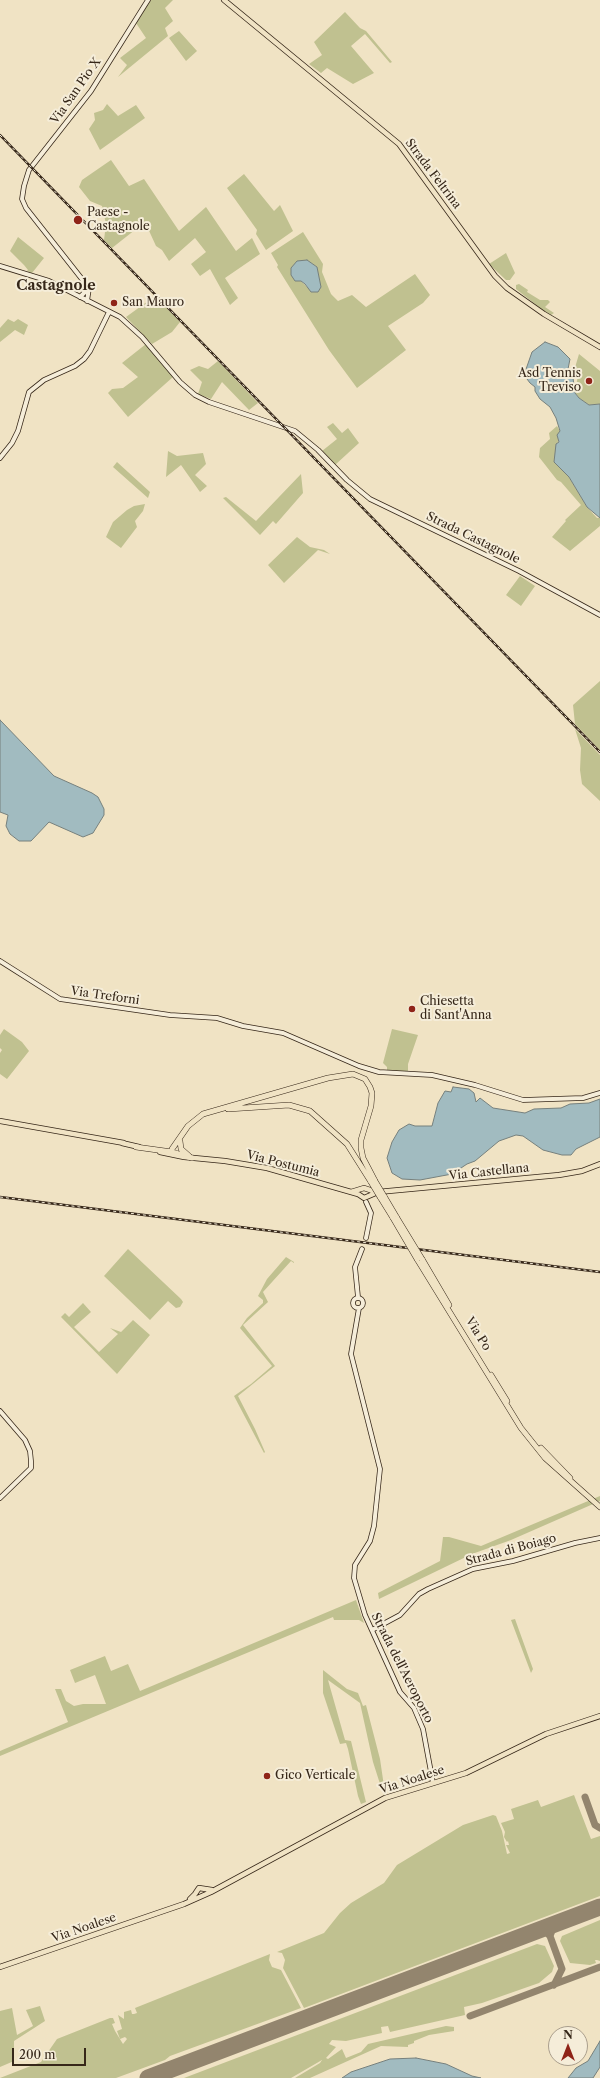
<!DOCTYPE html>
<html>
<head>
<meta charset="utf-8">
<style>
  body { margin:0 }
  #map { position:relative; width:600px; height:2078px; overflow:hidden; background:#f0e3c4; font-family:"Libre Caslon Text",serif }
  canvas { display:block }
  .north { position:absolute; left:548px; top:2026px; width:40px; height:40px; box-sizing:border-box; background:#f5edd9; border:1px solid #a99e8c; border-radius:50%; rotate:0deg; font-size:11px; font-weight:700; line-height:16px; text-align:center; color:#362719 }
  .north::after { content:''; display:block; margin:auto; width:14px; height:18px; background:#8f2418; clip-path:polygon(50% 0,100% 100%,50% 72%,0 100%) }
  .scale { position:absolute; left:12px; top:2048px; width:74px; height:18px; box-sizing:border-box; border:2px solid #362719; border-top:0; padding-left:5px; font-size:12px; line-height:14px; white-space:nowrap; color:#362719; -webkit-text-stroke:3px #f5edd9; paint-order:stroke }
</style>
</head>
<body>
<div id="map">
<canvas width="600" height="2078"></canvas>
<div class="north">N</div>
<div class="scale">200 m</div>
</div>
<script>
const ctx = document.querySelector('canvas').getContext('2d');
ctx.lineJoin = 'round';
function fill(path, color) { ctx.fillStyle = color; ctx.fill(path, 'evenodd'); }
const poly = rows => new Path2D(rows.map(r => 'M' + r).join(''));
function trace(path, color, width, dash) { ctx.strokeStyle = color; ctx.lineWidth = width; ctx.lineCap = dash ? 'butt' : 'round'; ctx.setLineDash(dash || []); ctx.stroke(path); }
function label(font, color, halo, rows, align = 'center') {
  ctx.font = font + ' "Libre Caslon Text",serif'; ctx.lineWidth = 4; ctx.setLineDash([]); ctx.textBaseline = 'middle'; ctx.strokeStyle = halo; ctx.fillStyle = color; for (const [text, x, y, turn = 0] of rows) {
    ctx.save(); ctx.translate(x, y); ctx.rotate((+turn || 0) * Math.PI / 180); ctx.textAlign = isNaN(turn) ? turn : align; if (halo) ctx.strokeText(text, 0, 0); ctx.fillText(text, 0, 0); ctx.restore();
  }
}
fill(poly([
  [151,0,173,0,165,8,173,21,165,28,168,36,118,77,127,65,120,58,146,38,136,23],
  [345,12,360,28,366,31,392,62,390,63,365,34,351,46,374,73,353,84,327,68,321,73,309,64,322,55,314,42],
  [179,31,197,51,186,61,169,38],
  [107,104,118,116,136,105,145,118,100,150,89,129,95,120,94,113,103,110],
  [111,160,129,186,144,179,179,231,206,207,236,251,252,238,260,254,225,278,238,298,230,305,210,269,200,276,191,264,206,252,195,238,169,261,162,250,156,246,145,222,112,248,104,240,106,224,102,206,90,201,79,187,82,180],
  [244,174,274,211,280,205,293,231,266,250,256,234,257,230,227,188],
  [303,232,323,264,322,272,331,294,338,301,352,295,366,307,415,274,430,295,423,303,388,326,406,350,357,388,329,350,277,267,278,265,271,253],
  [311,263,317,267,308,288,301,281],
  [18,237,44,258,32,273,27,271,28,270,24,265,10,251],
  [506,253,515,273,510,280,506,280,489,264],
  [519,284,528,290,527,292,540,300,548,300,550,302,545,307,554,313,551,315,540,308,516,289,516,285],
  [155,296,180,322,172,332,152,344,126,317],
  [8,319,14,322,18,319,28,325,24,335,15,330,0,342,0,328],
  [146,344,173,377,128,417,108,393,112,389,123,388,138,377,122,363],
  [579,354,600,371,600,404,589,405,579,398,575,393,578,375,574,371],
  [218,361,258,403,249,410,222,382,211,399,198,394,202,382,190,370,199,366,208,369],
  [333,423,342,433,348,428,359,443,335,465,322,451,337,439,327,427],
  [557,426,560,431,554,462,569,477,587,507,597,518,600,518,600,526,570,551,552,537,566,521,565,520,581,505,561,482,557,480,539,457,540,448,550,439,549,433],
  [168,451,177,456,203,453,206,464,195,475,207,486,200,492,181,465,166,477],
  [117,462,150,492,148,498,113,467],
  [301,474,303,493,276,524,273,521,260,535,223,498,226,497,256,521],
  [145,504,143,511,135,521,137,527,121,548,106,537,113,522,127,510,134,506],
  [297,537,310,547,324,550,330,554,318,550,284,583,268,565],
  [520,576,535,586,521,606,506,595],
  [600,681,600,750,575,724,573,705],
  [575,729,600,755,600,801,582,784,580,770,581,748],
  [4,1029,22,1042,29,1051,7,1079,0,1074,0,1053,2,1050,0,1048,0,1035],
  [392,1029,418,1035,408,1064,408,1071,387,1071,387,1067,383,1063],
  [128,1249,181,1299,183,1302,180,1307,176,1308,168,1301,150,1320,104,1276],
  [286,1257,294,1262,294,1263,291,1261,263,1292,268,1302,243,1325,275,1366,238,1396,255,1429,265,1452,264,1453,234,1396,251,1384,272,1366,240,1328,247,1318,263,1303,263,1300,258,1296,267,1279],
  [83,1303,91,1312,74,1327,99,1352,118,1334,110,1328,121,1332,133,1320,150,1335,117,1374,61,1317,65,1313,69,1317],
  [600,1496,600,1501,511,1540,472,1554,379,1599,378,1593,440,1561,443,1537,449,1537,481,1546],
  [356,1600,364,1623,359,1620,334,1620,333,1617,0,1756,0,1751,68,1722,55,1689,61,1689,66,1701,74,1706,83,1704,106,1704,95,1675,75,1683,70,1670,105,1656,111,1671,128,1664,140,1691],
  [515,1619,533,1669,531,1673,511,1620],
  [323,1670,347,1689,358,1693,363,1706,366,1705,380,1759,385,1793,381,1787,373,1762,360,1703,328,1680,345,1740,351,1741,366,1802,361,1804,358,1796,348,1749,346,1743,340,1744,323,1693],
  [574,1795,591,1839,600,1836,600,1896,304,2008,283,1968,285,1960,282,1953,277,1952,324,1933,340,1913,351,1903,384,1883,397,1865,463,1825,493,1815,496,1816,502,1831,507,1854,510,1853,506,1845,509,1845,508,1841,507,1842,504,1837,505,1832,501,1823,514,1819,511,1809,538,1800,541,1807],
  [600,1920,600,1961,597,1960,595,1960,596,1963,590,1965,570,1963,560,1941,562,1936],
  [537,1944,545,1946,554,1966,552,1972,539,1983,482,2003,464,2007,465,2015,390,2032,388,2026,381,2027,382,2033,346,2041,332,2040,329,2044,336,2047,326,2058,328,2059,342,2049,346,2058,361,2052,368,2044,446,2026,454,2027,454,2031,429,2035,414,2041,414,2043,408,2045,408,2047,381,2046,310,2078,295,2078,320,2063,322,2060,291,2078,184,2078],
  [270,1954,269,1960,272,1967,281,1970,301,2008,170,2056,165,2060,116,2078,0,2078,41,2062,57,2039,110,2018,113,2018,115,2023,112,2024,115,2031,123,2044,127,2039,125,2037,120,2039,117,2031,122,2029,118,2015,124,2019,124,2012,131,2010,132,2014,134,2014,137,2013,135,2008],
  [40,2006,45,2021,14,2041,14,2061,0,2067,0,2011,12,2008,17,2035,33,2026,26,2010]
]), '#c0c190');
const water = poly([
  [307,260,317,267,321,287,318,292,311,292,305,284,301,281,295,281,291,275,291,268,297,261,307,260],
  [545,342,558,347,570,359,568,369,573,378,575,393,579,398,589,405,600,404,600,518,587,507,569,477,554,462,556,444,559,442,557,435,560,431,556,418,550,407,540,399,535,391,535,387,530,383,524,375,532,352,545,342],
  [0,720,54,776,92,793,98,797,104,809,104,815,93,833,83,837,49,822,31,841,19,841,10,834,6,826,8,815,0,812,0,720],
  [453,1087,469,1089,474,1093,476,1102,480,1098,493,1108,525,1113,534,1109,561,1108,570,1104,589,1103,600,1099,600,1137,576,1149,571,1155,562,1155,543,1150,523,1136,516,1135,499,1141,475,1161,467,1164,452,1174,420,1180,402,1179,392,1173,387,1158,392,1142,399,1130,409,1124,415,1126,432,1126,438,1103,445,1091,451,1092,453,1087],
  [600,2041,600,2067,593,2078,568,2078,576,2068,588,2061,600,2041],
  [416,2058,446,2064,472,2076,481,2078,342,2078,351,2072,390,2059,416,2058]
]);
fill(water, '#a1bbc0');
trace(water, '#76807d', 1);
trace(poly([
  [585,1797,595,1825,600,1828],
  [539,1931,546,1932,550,1936],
  [554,1985,562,1969,550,1936,554,1925],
  [470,2016,600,1967]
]), '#93856e', 7);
trace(poly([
  [148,2078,600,1907]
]), '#93856e', 17);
const secondary = poly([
  [0,266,49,281,120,317,142,337,180,382,195,395,209,402,295,431,318,450,347,480,370,499,519,571,600,615],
  [89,288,26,208,22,199,24,186,29,170,91,91,148,0],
  [80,297,89,288],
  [87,301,89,288],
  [0,458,12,443,18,431,29,392,44,380,75,366,84,359,90,351,109,312],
  [0,961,60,999,170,1015,217,1018,243,1026,283,1033,359,1066,379,1072,432,1075,475,1085,523,1100,583,1098,600,1093],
  [366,1238,371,1213,366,1202],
  [358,1297,355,1267,362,1249],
  '353 1303a5 5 0 1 1 10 0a5 5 0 1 1-10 0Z',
  [359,1308,351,1354,380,1469,374,1526,370,1541,355,1565,354,1578,365,1615,400,1692,414,1708,423,1729,433,1783],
  [0,1411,25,1440,30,1451,31,1461,31,1468,0,1498],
  [372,1630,400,1615,419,1594,428,1589,473,1569,513,1561,575,1543,600,1538]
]);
const primary = poly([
  [224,0,399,144,495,276,507,288,544,314,600,347],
  [0,1121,124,1143],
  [122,1143,139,1147],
  [160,1152,184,1157,225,1161,267,1168,358,1194,364,1198,378,1192,559,1175,582,1171,600,1164],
  [351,1192,364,1188,376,1192],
  [190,1899,195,1894,199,1888,212,1890],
  [0,1967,184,1904,211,1892,385,1798,466,1773,546,1734,600,1716]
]);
const highway = poly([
  [228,1109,289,1105,310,1111,347,1144,371,1182],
  [180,1141,181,1149,189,1156],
  [136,1147,172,1152,192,1158],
  [172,1152,172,1149,188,1126,203,1114,328,1078,353,1074,365,1079,370,1087,372,1093,371,1106,361,1140,361,1148,363,1158,375,1181],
  [384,1196,397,1218],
  [380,1197,393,1218],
  [417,1259,521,1428,545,1458,600,1507],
  [422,1259,449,1305],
  [491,1375,507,1401],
  [541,1448,570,1478]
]);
trace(secondary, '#362719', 5.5);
trace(primary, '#362719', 6);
trace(highway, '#362719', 6);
trace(secondary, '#f5edd9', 4);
trace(primary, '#f0e3c4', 4.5);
trace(highway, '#f0e3c4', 5);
const rail = poly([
  [0,135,600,752],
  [0,1197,600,1272]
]);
trace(rail, '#362719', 2.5);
trace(rail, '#f5edd9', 1, [3]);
const highwayBridge = poly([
  [375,1181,384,1196],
  [371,1182,380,1197],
  [393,1218,417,1259],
  [397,1218,422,1259]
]);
trace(highwayBridge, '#362719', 6, []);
trace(highwayBridge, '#f0e3c4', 5);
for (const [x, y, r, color] of [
  [78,220,5,"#8f2418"],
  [114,303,4,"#8f2418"],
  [589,381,4,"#8f2418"],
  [412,1009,4,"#8f2418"],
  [267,1776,4,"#8f2418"]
]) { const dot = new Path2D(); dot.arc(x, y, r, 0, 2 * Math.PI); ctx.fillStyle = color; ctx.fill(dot); trace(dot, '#f5edd9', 1.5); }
label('12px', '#362719', '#f5edd9', [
  ["Via San Pio X",76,91,-55],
  ["Strada Feltrina",433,174,53],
  ["Strada Castagnole",473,538,26],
  ["Via Treforni",105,996,8],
  ["Via Postumia",283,1164,14],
  ["Via Castellana",489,1172,-6],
  ["Via Po",478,1334,58],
  ["Strada di Boiago",511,1550,-15],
  ["Strada dell'Aeroporto",402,1668,63],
  ["Via Noalese",412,1780,-18],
  ["Via Noalese",84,1928,-19]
]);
label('12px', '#362719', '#f5edd9', [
  ["Paese -",87,213],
  ["Castagnole",87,227],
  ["San Mauro",122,303],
  ["Asd Tennis",581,374,"right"],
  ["Treviso",581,388,"right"],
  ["Chiesetta",420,1002],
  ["di Sant'Anna",420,1016],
  ["Gico Verticale",275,1776]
], 'left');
label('bold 14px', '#362719', '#f5edd9', [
  ["Castagnole",56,286]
]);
</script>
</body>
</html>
